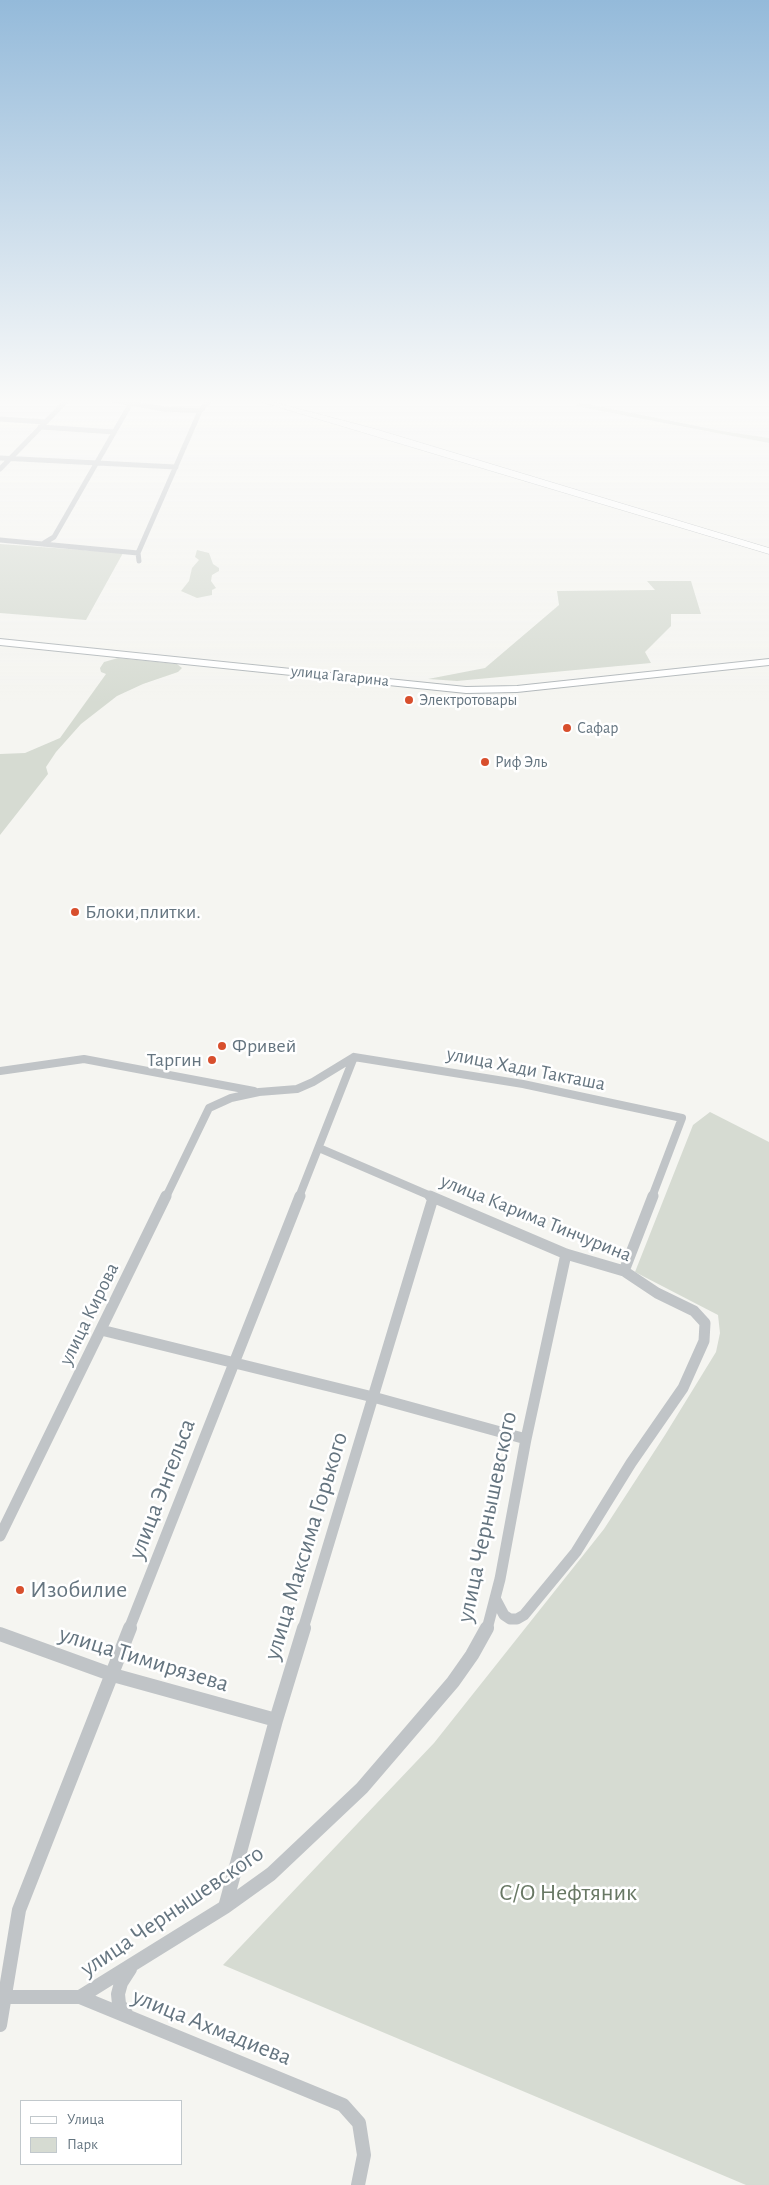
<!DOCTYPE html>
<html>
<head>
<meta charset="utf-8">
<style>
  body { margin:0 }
  #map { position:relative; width:769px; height:2185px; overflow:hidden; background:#f5f5f1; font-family:"Alegreya Sans",sans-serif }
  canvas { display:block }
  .legend { position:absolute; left:20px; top:2100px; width:162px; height:65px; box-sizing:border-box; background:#fff; border:1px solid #c1c8cc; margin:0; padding:6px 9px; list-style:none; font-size:15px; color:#657580 }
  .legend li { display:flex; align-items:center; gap:10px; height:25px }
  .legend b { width:25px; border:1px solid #c1c8cc }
</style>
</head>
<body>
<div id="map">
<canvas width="769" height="2185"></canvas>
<ul class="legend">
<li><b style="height:6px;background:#fff"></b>Улица</li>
<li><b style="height:14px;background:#d6dbd2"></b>Парк</li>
</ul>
</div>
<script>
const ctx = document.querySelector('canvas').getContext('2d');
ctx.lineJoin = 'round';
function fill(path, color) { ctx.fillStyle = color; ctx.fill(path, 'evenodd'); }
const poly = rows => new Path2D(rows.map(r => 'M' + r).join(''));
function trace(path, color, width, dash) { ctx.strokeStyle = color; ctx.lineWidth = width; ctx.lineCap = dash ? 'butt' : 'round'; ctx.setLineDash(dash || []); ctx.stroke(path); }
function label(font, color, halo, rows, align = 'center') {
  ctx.font = font + ' "Alegreya Sans",sans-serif'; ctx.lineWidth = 5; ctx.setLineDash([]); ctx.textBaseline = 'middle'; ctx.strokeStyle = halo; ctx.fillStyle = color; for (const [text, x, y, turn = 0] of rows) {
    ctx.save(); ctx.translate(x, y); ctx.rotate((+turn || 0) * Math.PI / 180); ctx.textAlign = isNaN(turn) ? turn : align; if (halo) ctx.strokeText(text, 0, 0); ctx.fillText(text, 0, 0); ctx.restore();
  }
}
fill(poly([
  [581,403,722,431,769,438,769,443,575,406],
  [0,544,123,553,86,620,0,613],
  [197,550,209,553,213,564,219,568,219,571,212,575,211,581,216,588,212,590,212,595,197,598,181,591,189,581,192,568,199,560,195,557],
  [647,581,691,581,701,614,671,614,671,626,645,652,651,663,457,681,428,679,485,668,559,605,557,591,655,590],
  [118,658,177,664,182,668,178,672,143,684,117,696,81,724,56,752,46,767,48,774,0,835,0,754,25,753,60,738,106,674,101,672,100,668,104,662],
  [710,1112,769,1142,769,2185,746,2185,223,1965,434,1743,604,1529,665,1435,716,1352,720,1333,718,1315,635,1272,693,1125]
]), '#d6dbd2');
const secondary = poly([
  [0,639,466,687,517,686,769,659,769,665,517,692,466,693,0,645,0,639]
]);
const primary = poly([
  [248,398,258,398,375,429,769,548,769,554,248,398]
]);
trace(secondary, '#b0b6b9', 2);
trace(primary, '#b1b6b9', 1);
trace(poly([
  [101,398,164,409,200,411],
  [0,419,45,422],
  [40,427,114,432],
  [0,458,176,467],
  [0,469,69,398],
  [0,540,138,553],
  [44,543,54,537,131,403],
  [139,561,138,553,200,411,212,398]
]), '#c0c4c7', 5);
trace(poly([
  [0,1071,84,1059,254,1091],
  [319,1148,433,1197],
  [166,1197,209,1108,231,1098,259,1092,297,1089,313,1082,354,1057,523,1084,682,1118,652,1197],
  [299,1197,354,1057]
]), '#c0c4c7', 8);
trace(poly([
  [430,1196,566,1254,624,1271,657,1293,694,1311,705,1323,704,1341,683,1388,631,1463,576,1552,524,1615,517,1619,510,1619,504,1615,495,1598],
  [624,1271,653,1196],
  [101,1330,373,1397,526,1439],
  [0,1536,166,1196],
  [129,1629,300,1196],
  [303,1629,433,1198],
  [487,1629,500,1579,526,1439,566,1254]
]), '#c0c4c7', 11);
trace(poly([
  [0,1634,113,1675,276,1720],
  [225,1907,276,1720,304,1628],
  [6,1997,80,1997,343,2105,359,2123,364,2155,358,2185],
  [80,1997,225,1907,271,1874,362,1788,453,1682,472,1655,487,1628],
  [127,2015,119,2004,118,1994,121,1983,130,1969],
  [0,2025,19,1910,130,1628]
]), '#c0c4c7', 14);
fill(secondary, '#fff');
fill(primary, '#fff');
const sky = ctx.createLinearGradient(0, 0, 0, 704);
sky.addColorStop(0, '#94bada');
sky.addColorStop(0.57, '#fafaf9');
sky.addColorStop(1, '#fafaf900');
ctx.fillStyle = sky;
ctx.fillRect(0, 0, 769, 704);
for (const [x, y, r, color] of [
  [409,700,5,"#d84f2d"],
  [567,728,5,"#d84f2d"],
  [485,762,5,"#d84f2d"],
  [75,912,5,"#d84f2d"],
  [222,1046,5,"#d84f2d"],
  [212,1060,5,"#d84f2d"],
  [20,1590,5,"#d84f2d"]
]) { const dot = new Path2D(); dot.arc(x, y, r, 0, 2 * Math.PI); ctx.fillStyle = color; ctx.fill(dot); trace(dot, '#fff', 2); }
label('16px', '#657580', '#fff', [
  ["улица Гагарина",340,676,6]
]);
label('16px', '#657580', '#fff', [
  ["Электротовары",419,700],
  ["Сафар",577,728],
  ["Риф Эль",495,762]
], 'left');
label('20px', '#657580', '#fff', [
  ["Блоки,плитки.",85,912],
  ["Фривей",232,1046],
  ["Таргин",202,1060,"right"]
], 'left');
label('20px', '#657580', '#fff', [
  ["улица Хади Такташа",526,1069,11],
  ["улица Карима Тинчурина",536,1218,22],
  ["улица Кирова",89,1314,-64]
]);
label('24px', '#657580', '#fff', [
  ["улица Энгельса",162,1489,-69],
  ["улица Чернышевского",487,1517,-78],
  ["улица Максима Горького",306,1546,-73],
  ["улица Тимирязева",144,1659,17],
  ["улица Чернышевского",172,1911,-34],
  ["улица Ахмадиева",212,2027,22]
]);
label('24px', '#657580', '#fff', [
  ["Изобилие",30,1590]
], 'left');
label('24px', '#687864', '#fff', [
  ["С/О Нефтяник",568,1893]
]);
</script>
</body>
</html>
